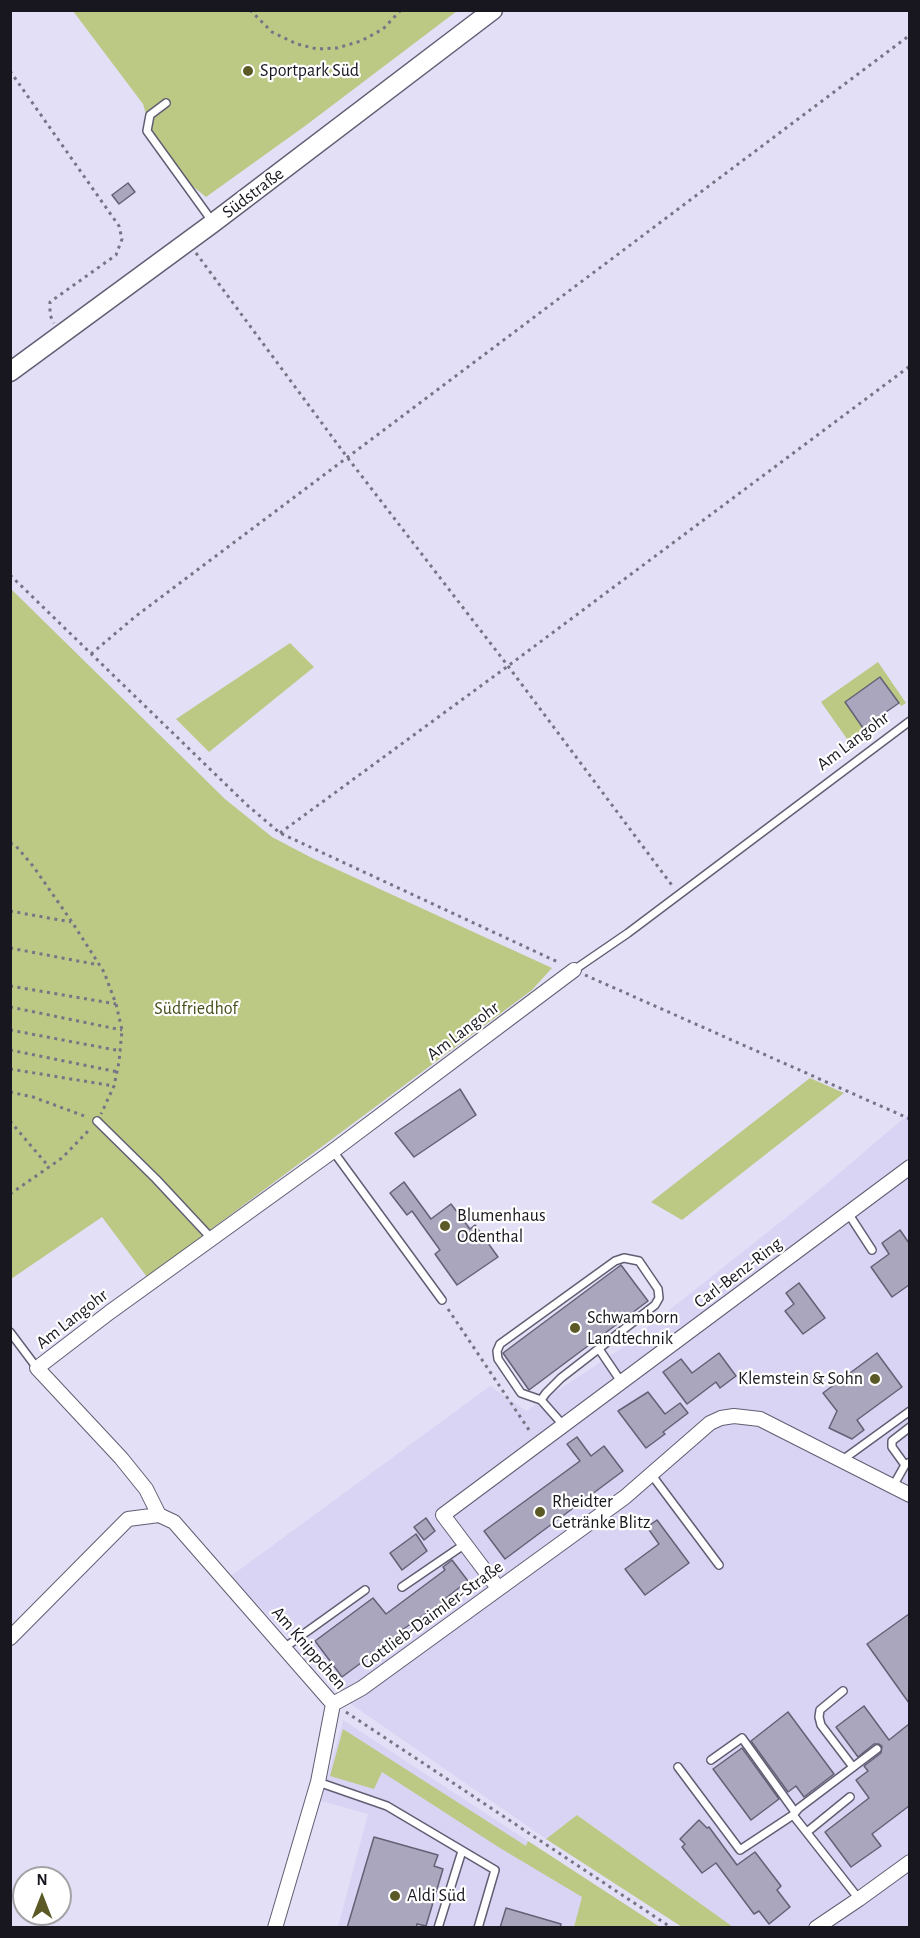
<!DOCTYPE html>
<html>
<head>
<meta charset="utf-8">
<style>
  body { margin:0 }
  #map { position:relative; width:920px; height:1938px; overflow:hidden; background:#e2dff7; font-family:"Alegreya Sans",sans-serif }
  canvas { display:block }
  .frame { position:absolute; inset:0; border:12px solid #18171f; pointer-events:none }
  .north { position:absolute; left:12px; top:1866px; width:60px; height:60px; box-sizing:border-box; background:#fff; border:2px solid #a3a2a5; border-radius:50%; rotate:0deg; font-size:16px; font-weight:700; line-height:24px; text-align:center; color:#18171f }
  .north::after { content:''; display:block; margin:auto; width:21px; height:27px; background:#5b5a27; clip-path:polygon(50% 0,100% 100%,50% 72%,0 100%) }
</style>
</head>
<body>
<div id="map">
<canvas width="920" height="1938"></canvas>
<div class="frame"></div>
<div class="north">N</div>
</div>
<script>
const ctx = document.querySelector('canvas').getContext('2d');
ctx.lineJoin = 'round';
function fill(path, color) { ctx.fillStyle = color; ctx.fill(path, 'evenodd'); }
const poly = rows => new Path2D(rows.map(r => 'M' + r).join(''));
function trace(path, color, width, dash) { ctx.strokeStyle = color; ctx.lineWidth = width; ctx.lineCap = dash ? 'butt' : 'round'; ctx.setLineDash(dash || []); ctx.stroke(path); }
function label(font, color, halo, rows, align = 'center') {
  ctx.font = font + ' "Alegreya Sans",sans-serif'; ctx.lineWidth = 4.5; ctx.setLineDash([]); ctx.textBaseline = 'middle'; ctx.strokeStyle = halo; ctx.fillStyle = color; for (const [text, x, y, turn = 0] of rows) {
    ctx.save(); ctx.translate(x, y); ctx.rotate((+turn || 0) * Math.PI / 180); ctx.textAlign = isNaN(turn) ? turn : align; if (halo) ctx.strokeText(text, 0, 0); ctx.fillText(text, 0, 0); ctx.restore();
  }
}
fill(poly([
  [909,1114,909,1927,733,1927,577,1815,546,1839,351,1704,231,1576,490,1386,526,1411,619,1350,793,1212],
  [343,1720,528,1841,583,1898,574,1927,338,1927,368,1814,321,1801]
]), '#d9d4f4');
fill(poly([
  [73,11,457,11,305,126,206,197,190,184,151,131,143,104],
  [10,588,225,799,272,837,312,858,552,968,532,990,147,1277,102,1217,11,1279],
  [290,643,314,667,209,752,176,719],
  [878,662,906,703,901,706,898,702,862,728,867,738,852,746,821,702],
  [810,1078,844,1093,682,1220,651,1202],
  [343,1729,526,1846,528,1841,660,1927,574,1927,582,1897,500,1848,382,1772,374,1789,330,1776],
  [577,1815,733,1927,682,1927,546,1839]
]), '#bbc984');
const building = poly([
  [128,183,135,192,119,204,112,195,128,183],
  [880,677,899,703,863,728,845,702,880,677],
  [460,1089,476,1115,414,1157,395,1133,460,1089],
  [404,1182,431,1219,451,1204,470,1229,475,1225,498,1257,457,1285,435,1254,440,1250,412,1211,407,1215,390,1193,404,1182],
  [900,1230,909,1243,909,1285,892,1297,871,1267,889,1254,882,1243,900,1230],
  [621,1265,648,1301,529,1390,503,1353,621,1265],
  [799,1283,825,1318,803,1334,785,1311,794,1304,786,1293,799,1283],
  [719,1353,736,1376,720,1388,716,1382,687,1404,663,1372,681,1359,692,1373,719,1353],
  [877,1353,902,1387,857,1420,864,1430,852,1439,829,1428,837,1411,823,1393,877,1353],
  [648,1392,665,1414,680,1403,688,1413,663,1432,665,1434,646,1448,618,1411,648,1392],
  [577,1437,591,1456,604,1446,623,1471,505,1559,484,1531,580,1461,567,1444,577,1437],
  [426,1518,435,1531,424,1540,414,1527,426,1518],
  [657,1520,689,1563,645,1595,625,1569,659,1544,647,1527,657,1520],
  [416,1534,427,1551,402,1570,390,1553,416,1534],
  [452,1560,468,1581,442,1601,443,1602,399,1632,400,1634,342,1677,315,1641,373,1598,386,1614,445,1570,443,1567,452,1560],
  [909,1614,909,1703,867,1644,909,1614],
  [864,1706,889,1740,909,1724,909,1806,872,1834,881,1846,851,1867,825,1832,869,1798,856,1780,868,1771,864,1766,881,1753,882,1746,879,1744,874,1744,858,1757,836,1727,864,1706],
  [788,1712,834,1774,804,1797,796,1786,788,1792,751,1741,788,1712],
  [742,1748,779,1799,751,1820,713,1769,742,1748],
  [699,1820,707,1828,709,1827,737,1865,755,1852,781,1886,777,1890,790,1907,769,1924,759,1911,754,1914,716,1863,702,1873,682,1847,685,1844,680,1839,699,1820],
  [374,1837,438,1855,434,1866,443,1869,426,1926,417,1924,416,1928,347,1928,374,1837],
  [506,1908,561,1924,560,1928,500,1928,506,1908]
]);
fill(building, '#a9a6bd');
trace(building, '#646176', 1.5);
const lane = poly([
  [166,103,150,115,147,131,212,221],
  [574,970,628,933,910,721],
  [97,1121,156,1179,212,1239],
  [333,1151,442,1300],
  [848,1213,872,1250],
  [10,1332,37,1368],
  [599,1349,622,1383],
  [541,1400,546,1393,561,1378,655,1305,659,1298,658,1289,639,1261,624,1258,615,1261,500,1344,497,1351,498,1359,521,1393,541,1400,564,1426],
  [841,1461,910,1411],
  [905,1465,892,1447,892,1441,910,1427],
  [651,1474,719,1565],
  [892,1488,905,1465,910,1462],
  [402,1587,465,1544],
  [284,1648,365,1590],
  [843,1691,820,1710,819,1717,821,1725,853,1767],
  [711,1760,742,1738,795,1812],
  [678,1767,740,1850,793,1815,859,1899],
  [318,1782,387,1806,495,1870,478,1928],
  [793,1815,799,1808,877,1749],
  [807,1832,850,1797],
  [438,1928,462,1851]
]);
const street = poly([
  [498,1588,443,1515,910,1167],
  [10,1638,128,1519,159,1515],
  [333,1704,174,1522,159,1515,146,1489,121,1458,37,1368,110,1312,333,1151,574,970],
  [275,1928,318,1782,333,1704,362,1688,625,1497,710,1423,721,1418,734,1416,760,1419,910,1495],
  [816,1928,859,1899,910,1862]
]);
const secondary = poly([
  [10,372,213,223,493,10]
]);
trace(lane, '#615e73', 10);
trace(street, '#615e73', 16);
trace(secondary, '#615e73', 21);
trace(poly([
  [250,10,272,32,297,44,317,49,337,48,361,41,383,29,401,10],
  [909,10,910,11],
  [10,71,119,226,122,239,116,255,50,302,50,315,54,323],
  [196,253,347,457,508,666,674,888],
  [10,575,247,805,280,833,560,963],
  [91,654,136,616,910,35],
  [280,833,508,666,910,366],
  [10,843,15,845,33,866,72,922,104,972,116,1004,122,1030,119,1062,114,1086,101,1114],
  [10,911,71,922],
  [10,948,99,965],
  [585,975,910,1119],
  [10,986,116,1004],
  [10,1007,122,1030],
  [10,1030,121,1051],
  [10,1050,118,1072],
  [10,1069,114,1086],
  [10,1092,33,1097,87,1117],
  [10,1121,49,1167],
  [10,1194,62,1158,90,1129],
  [448,1309,531,1433],
  [346,1712,672,1928]
]), '#777585', 3, [3, 4.5]);
trace(lane, '#fff', 7);
trace(street, '#fff', 14);
trace(secondary, '#fff', 18);
for (const [x, y, r, color] of [
  [248,71,6,"#5b5a27"],
  [445,1226,6,"#5b5a27"],
  [575,1328,6,"#5b5a27"],
  [875,1379,6,"#5b5a27"],
  [540,1512,6,"#5b5a27"],
  [395,1896,6,"#5b5a27"]
]) { const dot = new Path2D(); dot.arc(x, y, r, 0, 2 * Math.PI); ctx.fillStyle = color; ctx.fill(dot); trace(dot, '#fff', 2); }
label('18px', '#18171f', '#fff', [
  ["Sportpark Süd",260,71],
  ["Blumenhaus",457,1216],
  ["Odenthal",457,1237],
  ["Schwamborn",587,1318],
  ["Landtechnik",587,1339],
  ["Klemstein & Sohn",863,1379,"right"],
  ["Rheidter",552,1502],
  ["Getränke Blitz",552,1523],
  ["Aldi Süd",407,1896]
], 'left');
label('18px', '#18171f', '#fff', [
  ["Südstraße",253,193,-37],
  ["Am Langohr",853,741,-37],
  ["Am Langohr",463,1031,-37],
  ["Carl-Benz-Ring",738,1273,-37],
  ["Am Langohr",72,1319,-38],
  ["Gottlieb-Daimler-Straße",432,1615,-36],
  ["Am Knippchen",309,1648,49]
]);
label('18px', '#47501c', '#fff', [
  ["Südfriedhof",196,1009]
]);
</script>
</body>
</html>
